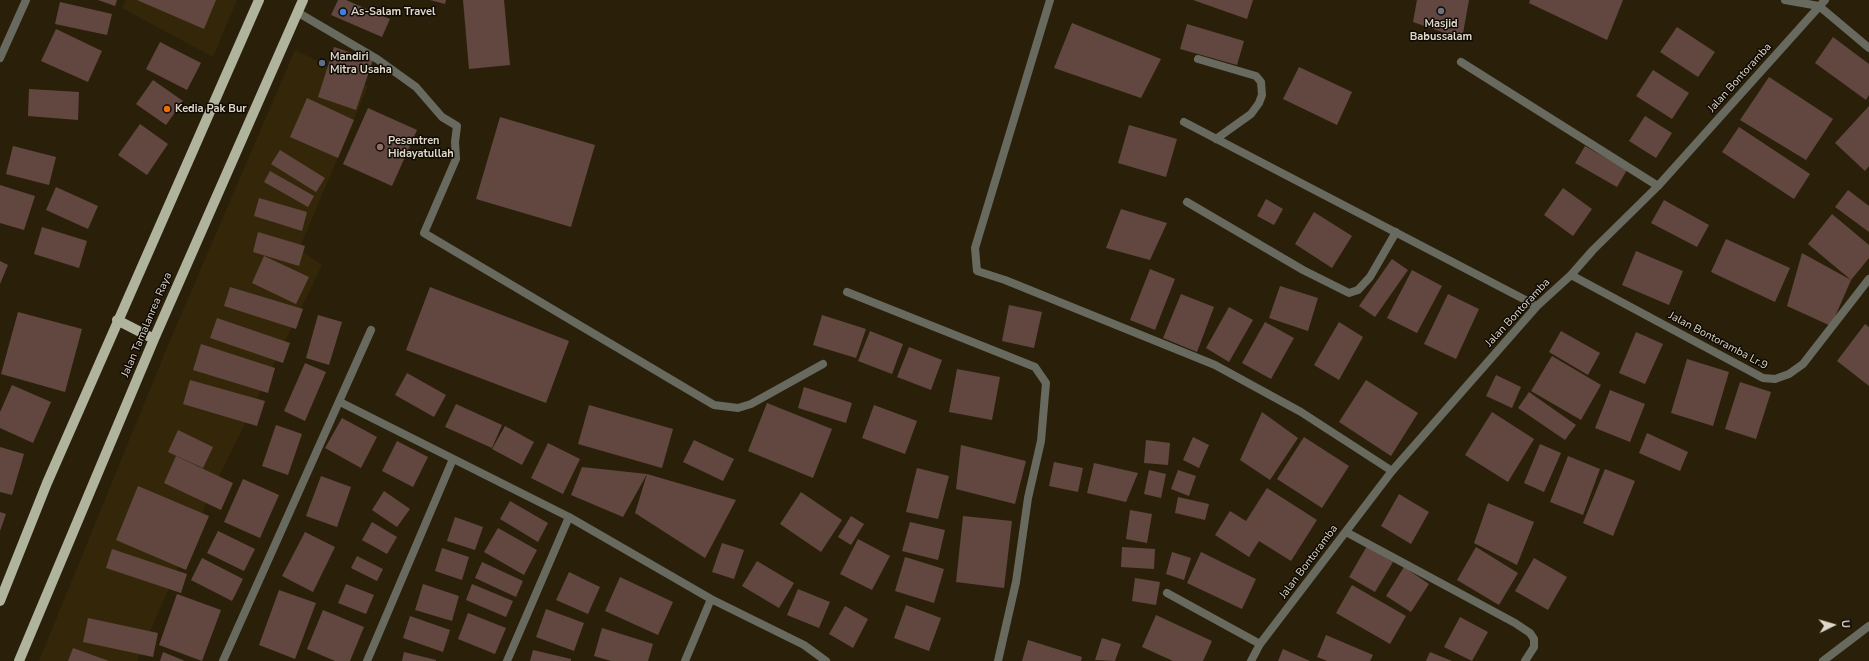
<!DOCTYPE html>
<html>
<head>
<meta charset="utf-8">
<style>
  body { margin:0 }
  #map { position:relative; width:1869px; height:661px; overflow:hidden; background:#2a200a; font-family:"Nunito Sans",sans-serif }
  canvas { display:block }
  .north { position:absolute; left:1813px; top:605px; width:40px; height:40px; -webkit-text-stroke:3px #0f0a03; paint-order:stroke; rotate:85deg; font-size:11px; font-weight:700; line-height:16px; text-align:center; color:#ded7ca }
  .north::after { content:''; display:block; margin:auto; width:14px; height:18px; background:#ded7ca; clip-path:polygon(50% 0,100% 100%,50% 72%,0 100%) }
</style>
</head>
<body>
<div id="map">
<canvas width="1869" height="661"></canvas>
<div class="north">U</div>
</div>
<script>
const ctx = document.querySelector('canvas').getContext('2d');
ctx.lineJoin = 'round';
function fill(path, color) { ctx.fillStyle = color; ctx.fill(path, 'evenodd'); }
const poly = rows => new Path2D(rows.map(r => 'M' + r).join(''));
function trace(path, color, width, dash) { ctx.strokeStyle = color; ctx.lineWidth = width; ctx.lineCap = dash ? 'butt' : 'round'; ctx.setLineDash(dash || []); ctx.stroke(path); }
function label(font, color, halo, rows, align = 'center') {
  ctx.font = font + ' "Nunito Sans",sans-serif'; ctx.lineWidth = 3; ctx.setLineDash([]); ctx.textBaseline = 'middle'; ctx.strokeStyle = halo; ctx.fillStyle = color; for (const [text, x, y, turn = 0] of rows) {
    ctx.save(); ctx.translate(x, y); ctx.rotate((+turn || 0) * Math.PI / 180); ctx.textAlign = isNaN(turn) ? turn : align; if (halo) ctx.strokeText(text, 0, 0); ctx.fillText(text, 0, 0); ctx.restore();
  }
}
fill(poly([
  [126,0,237,0,213,57,122,8],
  [295,50,368,86,299,249,322,265,208,499,137,661,39,661,169,343]
]), '#342709');
fill(poly([
  [98,0,117,0,115,6],
  [137,0,216,0,204,29],
  [338,0,346,0,390,19,382,37,331,15],
  [430,0,446,0,445,4],
  [463,0,504,0,510,65,469,69],
  [1193,0,1253,0,1247,19],
  [1417,0,1469,0,1462,39,1413,22],
  [1530,0,1623,0,1607,40,1529,3],
  [60,2,112,14,107,35,55,24],
  [1072,23,1161,59,1141,98,1054,68],
  [1187,24,1244,41,1237,65,1180,49],
  [1677,27,1715,52,1698,77,1660,52],
  [56,29,102,51,88,82,41,61],
  [1833,37,1869,64,1869,95,1866,100,1815,63],
  [160,42,201,63,187,90,146,69],
  [334,47,373,60,356,110,318,97],
  [1299,67,1352,92,1337,125,1283,99],
  [1653,70,1689,93,1672,119,1636,96],
  [1769,77,1833,119,1806,160,1740,120],
  [153,80,183,101,166,125,136,104],
  [29,89,79,92,78,120,28,116],
  [307,98,354,120,338,158,290,137],
  [1869,106,1869,166,1865,171,1835,143],
  [368,108,417,130,392,186,343,164],
  [1645,116,1672,133,1656,158,1629,141],
  [500,117,595,145,571,227,476,199],
  [140,124,168,144,147,175,118,155],
  [1129,125,1177,139,1166,177,1118,163],
  [1739,127,1810,174,1794,199,1722,152],
  [13,146,56,157,49,185,6,174],
  [1585,146,1627,170,1617,187,1575,163],
  [280,150,325,178,316,192,271,164],
  [270,171,314,196,308,207,264,182],
  [0,185,35,196,24,230,0,223],
  [56,187,98,206,88,229,46,210],
  [1563,188,1592,209,1573,236,1544,215],
  [1848,190,1869,206,1869,232,1835,207],
  [259,198,307,212,302,231,254,216],
  [1266,199,1283,209,1274,225,1257,216],
  [1664,200,1709,225,1697,247,1651,223],
  [1121,209,1167,223,1150,260,1106,248],
  [1314,212,1352,236,1332,268,1295,244],
  [1832,214,1869,245,1869,258,1851,280,1808,244],
  [42,227,87,241,79,268,34,254],
  [258,232,305,246,299,266,253,252],
  [1726,239,1790,268,1775,302,1711,272],
  [1636,251,1683,271,1669,305,1622,285],
  [1802,253,1851,280,1831,326,1787,306],
  [264,256,309,277,296,304,252,283],
  [1392,259,1408,270,1375,317,1359,306],
  [0,261,8,265,0,284],
  [1150,269,1175,279,1155,330,1130,320],
  [1412,270,1442,286,1417,333,1387,318],
  [1280,286,1318,298,1308,331,1269,318],
  [230,287,303,309,296,329,224,306],
  [430,287,569,341,546,403,406,350],
  [1181,294,1214,307,1197,352,1163,338],
  [1448,294,1479,309,1456,359,1424,344],
  [1009,305,1042,312,1034,348,1002,341],
  [1229,307,1253,320,1229,362,1206,348],
  [18,312,82,329,65,392,1,374],
  [318,315,342,322,329,365,306,358],
  [822,315,866,329,856,358,813,345],
  [217,318,290,343,283,363,210,338],
  [1265,322,1294,338,1271,379,1242,363],
  [1339,322,1363,337,1339,380,1314,365],
  [1865,324,1869,327,1869,386,1837,361],
  [870,331,903,344,892,374,858,361],
  [1561,331,1600,353,1588,375,1549,352],
  [1636,332,1663,344,1645,384,1619,373],
  [201,344,275,368,268,393,193,370],
  [909,347,942,360,931,390,897,377],
  [1552,356,1601,385,1581,420,1531,391],
  [1687,359,1729,372,1713,426,1671,413],
  [305,363,326,372,305,421,284,411],
  [957,369,1000,377,992,420,949,412],
  [407,373,446,395,434,417,395,395],
  [1496,375,1521,387,1512,408,1486,396],
  [190,380,265,401,257,426,183,404],
  [1366,380,1418,413,1391,456,1339,422],
  [1740,382,1771,392,1756,439,1725,429],
  [12,385,51,402,33,443,0,428,0,412],
  [804,387,852,403,846,423,798,408],
  [1610,390,1645,404,1630,442,1595,428],
  [1529,392,1576,425,1565,440,1518,408],
  [767,403,832,429,813,478,748,451],
  [456,404,502,425,492,448,445,427],
  [589,405,673,429,662,468,578,444],
  [874,405,917,421,905,454,862,438],
  [1262,412,1298,438,1270,480,1240,460],
  [1492,412,1534,439,1508,482,1465,455],
  [342,418,377,437,361,468,325,448],
  [276,425,302,434,288,475,262,466],
  [505,426,534,442,522,465,492,449],
  [178,430,213,447,203,468,168,452],
  [1647,433,1688,452,1680,471,1639,453],
  [1193,437,1209,445,1199,468,1183,460],
  [1304,437,1349,466,1322,508,1277,479],
  [694,440,734,459,723,481,683,462],
  [1146,440,1170,443,1168,465,1144,463],
  [397,441,428,457,413,487,382,471],
  [548,443,580,459,563,494,531,478],
  [1540,444,1561,453,1544,492,1524,483],
  [961,445,1026,461,1015,504,956,489],
  [0,447,24,454,12,495,0,492],
  [176,456,233,483,221,510,164,483],
  [1568,456,1600,469,1583,515,1550,502],
  [1054,462,1083,468,1078,492,1049,486],
  [1094,463,1138,473,1126,502,1087,493],
  [582,467,647,474,736,500,705,558,635,513,647,474,623,517,571,495],
  [917,468,949,476,938,519,906,512],
  [1605,469,1635,481,1613,536,1583,523],
  [1149,470,1166,474,1161,498,1144,494],
  [1178,470,1196,476,1189,496,1171,489],
  [321,476,351,487,337,527,306,516],
  [243,479,279,495,260,538,224,522],
  [138,486,209,516,186,570,116,540],
  [1267,488,1317,520,1291,561,1259,541,1249,557,1215,535,1230,511,1246,521],
  [384,491,410,509,397,527,372,510],
  [801,492,842,520,821,552,780,524],
  [1399,494,1429,512,1411,544,1381,526],
  [1178,497,1209,504,1205,520,1175,513],
  [510,501,548,523,538,542,500,519],
  [1488,503,1534,522,1517,565,1474,543],
  [1130,510,1152,514,1147,543,1126,539],
  [0,512,6,514,0,531],
  [851,516,864,524,851,545,838,537],
  [963,516,1012,521,1004,588,956,582],
  [455,517,483,527,475,550,447,541],
  [372,522,397,537,387,554,362,540],
  [910,522,945,530,938,560,902,551],
  [498,528,537,550,524,575,484,552],
  [218,531,255,549,244,571,207,553],
  [305,532,335,547,313,592,282,576],
  [858,539,890,556,872,590,840,574],
  [722,543,744,550,734,579,712,572],
  [1367,546,1393,562,1375,592,1349,577],
  [1122,547,1155,549,1154,569,1121,567],
  [1476,547,1518,573,1499,605,1457,580],
  [442,548,469,557,462,580,435,571],
  [112,549,187,574,181,593,106,568],
  [1172,552,1191,558,1184,580,1166,574],
  [1201,552,1256,579,1242,609,1187,583],
  [357,556,383,569,377,581,351,568],
  [905,557,944,569,934,603,895,591],
  [202,558,243,579,232,601,191,580],
  [1534,558,1567,577,1548,610,1515,591],
  [757,561,794,583,779,608,742,586],
  [482,562,523,581,516,597,475,578],
  [1404,567,1429,584,1411,612,1386,596],
  [569,572,600,587,588,614,556,600],
  [620,577,673,602,658,635,605,611],
  [1135,578,1160,582,1156,605,1132,601],
  [346,584,374,595,366,614,338,603],
  [423,584,459,596,452,621,415,610],
  [472,584,513,601,506,617,466,600],
  [1352,585,1406,616,1390,644,1336,613],
  [798,589,830,602,819,628,787,615],
  [279,590,316,603,295,659,259,645],
  [177,594,221,610,202,661,159,645],
  [906,605,941,618,929,651,894,638],
  [845,606,868,619,853,648,829,634],
  [546,609,584,623,574,651,536,637],
  [323,610,364,627,350,661,335,661,307,649],
  [468,613,506,628,495,654,458,639],
  [1156,615,1212,641,1203,661,1173,661,1142,647],
  [410,616,450,630,443,652,403,638],
  [1460,617,1488,632,1472,661,1444,647],
  [88,618,158,633,153,657,83,642],
  [602,628,653,644,648,661,611,661,594,656],
  [1326,635,1373,655,1370,661,1327,661,1317,657],
  [1102,638,1121,644,1115,661,1095,660],
  [1028,640,1082,657,1081,661,1022,661],
  [73,648,109,661,68,661],
  [1283,649,1310,661,1278,661],
  [533,650,571,659,571,661,530,661],
  [163,652,185,661,160,661],
  [404,652,436,660,436,661,402,661],
  [1430,652,1452,661,1426,661]
]), '#624740');
trace(poly([
  [1050,0,975,248,977,271,1005,280,1215,365,1301,412,1392,471],
  [1785,0,1819,6,1869,48],
  [297,12,377,59,416,87,442,117,457,126,455,142,456,159,424,233,714,405,738,408,751,404,823,364],
  [0,58,26,0],
  [1198,59,1256,76,1261,82,1262,95,1259,103,1251,114,1216,139],
  [1461,62,1658,186],
  [1184,122,1537,306],
  [1187,202,1303,270,1349,293,1358,290,1370,277,1396,232],
  [1571,275,1763,378,1775,379,1789,374,1803,364,1869,279],
  [847,292,1035,367,1046,383,1041,441,1028,498,1016,582,998,661],
  [340,402,569,517,711,599,804,645,826,661],
  [1346,532,1515,623,1530,633,1534,639,1534,647,1525,661],
  [1167,593,1260,644],
  [223,661,371,330],
  [367,661,453,459],
  [507,661,569,517],
  [685,661,711,599],
  [1251,661,1260,644,1392,471,1537,306,1571,275,1593,250,1658,186,1825,0],
  [1823,661,1869,626]
]), '#696a5f', 8);
trace(poly([
  [117,320,154,339],
  [0,601,47,483,259,0],
  [19,661,154,339,303,0]
]), '#b1b49d', 10);
for (const [x, y, r, color] of [
  [1441,11,4,"#6b7280"],
  [343,12,4,"#3f7fe0"],
  [322,63,4,"#5c6f8a"],
  [167,109,4,"#e8710a"],
  [380,147,4,"#8d6e63"]
]) { const dot = new Path2D(); dot.arc(x, y, r, 0, 2 * Math.PI); ctx.fillStyle = color; ctx.fill(dot); trace(dot, '#0f0a03', 1.5); }
label('bold 11px', '#ded7ca', '#0f0a03', [
  ["As-Salam Travel",351,12],
  ["Masjid",1441,24,"center"],
  ["Babussalam",1441,37,"center"],
  ["Mandiri",330,57],
  ["Mitra Usaha",330,70],
  ["Kedia Pak Bur",175,109],
  ["Pesantren",388,141],
  ["Hidayatullah",388,154]
], 'left');
label('11px', '#ded7ca', '#0f0a03', [
  ["Jalan Bontoramba",1740,78,-48],
  ["Jalan Bontoramba",1518,313,-47],
  ["Jalan Tamalanrea Raya",147,325,-67],
  ["Jalan Bontoramba Lr.9",1718,341,28],
  ["Jalan Bontoramba",1309,562,-53]
]);
</script>
</body>
</html>
